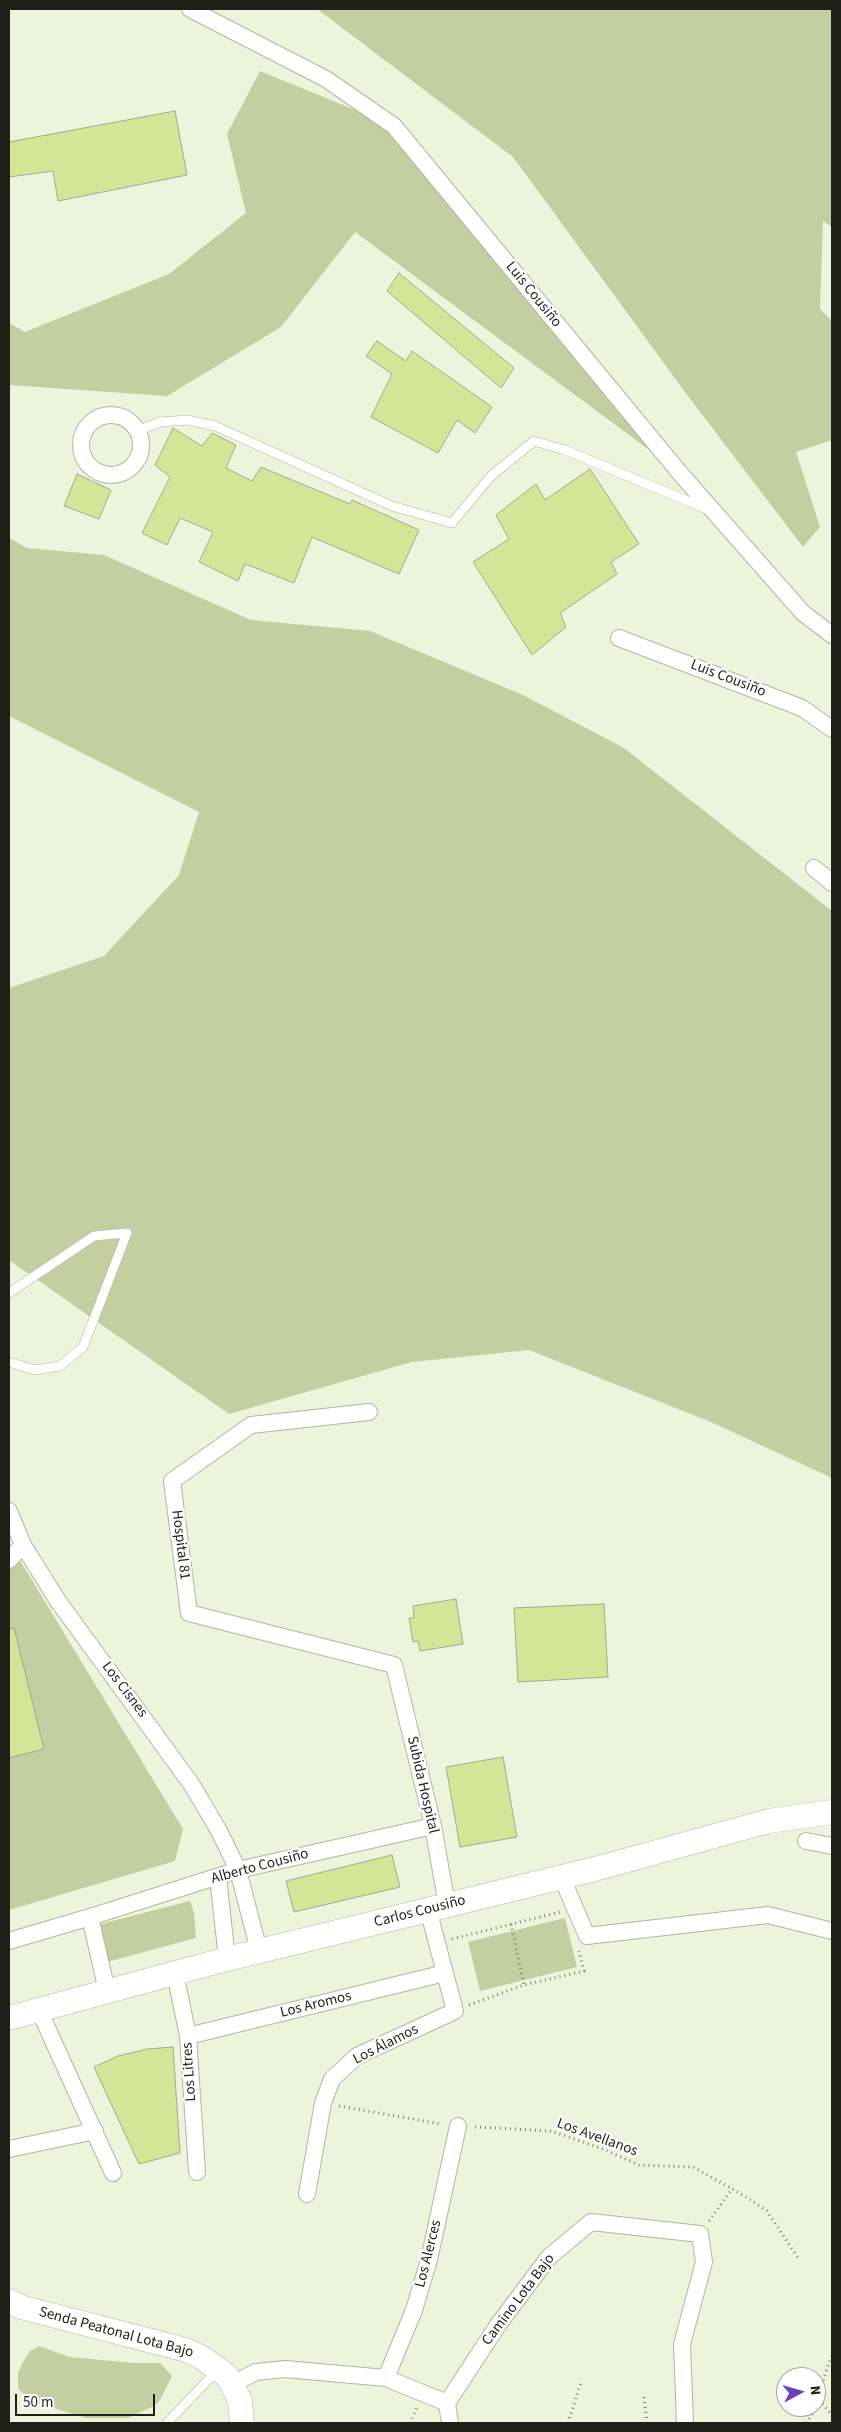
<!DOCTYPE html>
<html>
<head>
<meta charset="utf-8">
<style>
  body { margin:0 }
  #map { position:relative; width:841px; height:2432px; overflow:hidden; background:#eef4db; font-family:"Source Sans 3",sans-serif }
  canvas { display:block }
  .frame { position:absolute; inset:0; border:10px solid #1e2017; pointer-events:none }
  .north { position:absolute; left:776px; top:2367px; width:50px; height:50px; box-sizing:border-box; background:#fff; border:1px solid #a5a6a2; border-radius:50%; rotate:84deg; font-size:14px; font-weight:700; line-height:20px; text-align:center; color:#1e2017 }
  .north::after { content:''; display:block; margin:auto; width:18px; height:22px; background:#6e3fb7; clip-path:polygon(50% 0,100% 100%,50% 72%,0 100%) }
  .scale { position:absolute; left:15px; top:2394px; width:140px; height:22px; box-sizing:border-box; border:2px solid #1e2017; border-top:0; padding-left:6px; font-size:15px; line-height:18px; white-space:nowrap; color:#1e2017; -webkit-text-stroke:4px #fff; paint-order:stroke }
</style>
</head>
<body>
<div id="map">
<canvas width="841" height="2432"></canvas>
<div class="frame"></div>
<div class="north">N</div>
<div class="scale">50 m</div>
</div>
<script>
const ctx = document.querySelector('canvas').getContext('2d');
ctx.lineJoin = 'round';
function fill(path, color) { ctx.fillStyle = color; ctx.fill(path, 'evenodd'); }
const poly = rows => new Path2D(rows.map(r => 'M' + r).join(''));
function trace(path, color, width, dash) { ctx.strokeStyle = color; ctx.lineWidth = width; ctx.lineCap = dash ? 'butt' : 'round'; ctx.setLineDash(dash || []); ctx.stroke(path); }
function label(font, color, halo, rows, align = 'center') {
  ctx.font = font + ' "Source Sans 3",sans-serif'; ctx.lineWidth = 4.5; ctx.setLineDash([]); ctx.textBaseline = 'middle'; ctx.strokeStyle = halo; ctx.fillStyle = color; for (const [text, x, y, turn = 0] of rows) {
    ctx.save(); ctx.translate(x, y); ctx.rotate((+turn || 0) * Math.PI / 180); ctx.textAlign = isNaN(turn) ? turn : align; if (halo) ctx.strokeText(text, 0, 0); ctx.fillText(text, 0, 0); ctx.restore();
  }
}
fill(poly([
  [317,9,832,9,832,227,823,221,820,309,832,321,832,440,796,452,820,527,803,547,688,396,513,157],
  [260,71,394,126,679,472,355,232,281,327,167,396,9,385,9,323,25,332,169,274,246,213,227,134],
  [9,538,27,548,104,555,251,620,370,631,523,695,624,748,832,911,832,1478,711,1422,529,1350,412,1362,229,1414,9,1260,9,988,104,956,179,875,199,812,9,716],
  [16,1554,183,1829,175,1861,9,1910,9,1556],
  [190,1901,194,1913,196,1938,96,1965,89,1927],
  [565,1918,577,1967,480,1991,468,1942],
  [40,2346,69,2357,134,2363,160,2363,172,2376,160,2400,154,2406,128,2418,86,2418,33,2402,18,2389,18,2373,24,2360,30,2351]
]), '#c4cea0');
const building = poly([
  [175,111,187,175,58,201,53,171,9,177,9,142,175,111],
  [399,273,514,368,501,388,387,291,399,273],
  [377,341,406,361,412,351,492,407,475,433,457,420,438,453,371,417,392,374,366,356,377,341],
  [173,428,202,446,212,433,236,445,226,468,252,481,261,467,350,504,352,500,419,530,399,574,312,537,294,583,245,564,238,581,199,562,213,532,180,518,167,545,142,533,170,477,155,465,173,428],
  [590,469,639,544,611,562,617,574,560,613,566,627,532,655,473,562,509,539,496,515,536,484,545,500,590,469],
  [77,474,111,490,99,519,64,506,77,474],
  [456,1599,463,1644,420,1651,418,1641,413,1642,409,1618,414,1618,413,1606,456,1599],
  [604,1604,608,1677,518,1682,514,1608,604,1604],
  [14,1628,44,1749,9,1758,9,1629,14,1628],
  [503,1757,517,1837,460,1847,446,1767,503,1757],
  [392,1855,400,1887,294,1912,286,1881,392,1855],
  [173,2047,180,2153,139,2164,94,2067,118,2056,147,2049,173,2047]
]);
fill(building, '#d5e496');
trace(building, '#a3a891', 1);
const lane = poly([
  [137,431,160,422,188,420,215,426,392,506,452,523,491,476,534,441,565,450,707,509],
  [9,1293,94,1236,127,1233,83,1347,60,1366,35,1370,9,1362],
  [167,2423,210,2378,213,2369]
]);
const street = poly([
  [190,9,326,79,394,126,679,472,803,613,832,635],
  '81 445a30 30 0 1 1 60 0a30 30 0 1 1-60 0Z',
  [619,638,802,708,832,729],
  [814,868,832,883],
  [369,1412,251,1425,172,1481,189,1613,394,1665,433,1826,447,1905],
  [9,1511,23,1545,58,1601,192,1785,219,1831,238,1870,259,1951],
  [9,1560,23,1545],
  [806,1841,832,1846],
  [218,1877,227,1959],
  [562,1878,587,1936,768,1915,832,1931],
  [9,1941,90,1917],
  [175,1973,188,2036,197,2172],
  [107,1991,90,1917,238,1870,433,1826],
  [39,2010,113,2173],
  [188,2036,445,1973],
  [9,2149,95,2131],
  [307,2194,323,2103,332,2079,357,2056,455,2011,428,1909],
  [386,2378,414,2310,429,2260,458,2126],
  [232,2384,256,2372,285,2369,386,2378,447,2403,498,2325,549,2257,591,2222,700,2234,704,2262,682,2344,685,2423],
  [447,2403,450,2423]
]);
const secondary = poly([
  [9,2018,227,1959,595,1869,769,1821,832,1812],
  [9,2301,21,2307,186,2350,201,2357,225,2374,232,2384,240,2401,242,2423]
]);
trace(lane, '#b1b69f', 10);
trace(street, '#b1b69f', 18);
trace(secondary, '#b1b69f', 25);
trace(poly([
  [511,1924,524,1985],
  [452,1939,560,1912],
  [469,2005,524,1985,584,1971,579,1951],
  [339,2106,441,2124],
  [475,2127,551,2131,603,2149,639,2165,693,2167,743,2195,767,2211,798,2258],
  [709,2221,732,2189],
  [832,2356,824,2377,821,2402,832,2415],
  [644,2397,647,2423],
  [410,2423,417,2408],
  [568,2423,581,2382],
  [806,2423,821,2402]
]), '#7e8271', 3, [1, 4]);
trace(lane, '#fff', 9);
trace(street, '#fff', 16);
trace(secondary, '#fff', 24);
label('15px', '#1e2017', '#fff', [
  ["Luis Cousiño",533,295,51],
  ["Luis Cousiño",728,679,21],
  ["Hospital 81",180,1545,83],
  ["Los Cisnes",124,1690,53],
  ["Subida Hospital",422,1785,77],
  ["Alberto Cousiño",260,1867,-15],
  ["Carlos Cousiño",420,1912,-14],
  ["Los Aromos",316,2005,-14],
  ["Los Álamos",386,2045,-27],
  ["Los Litres",190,2072,-94],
  ["Los Avellanos",597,2138,20],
  ["Los Alerces",429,2254,-76],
  ["Camino Lota Bajo",519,2300,-53],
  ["Senda Peatonal Lota Bajo",116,2333,15]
]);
</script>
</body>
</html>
